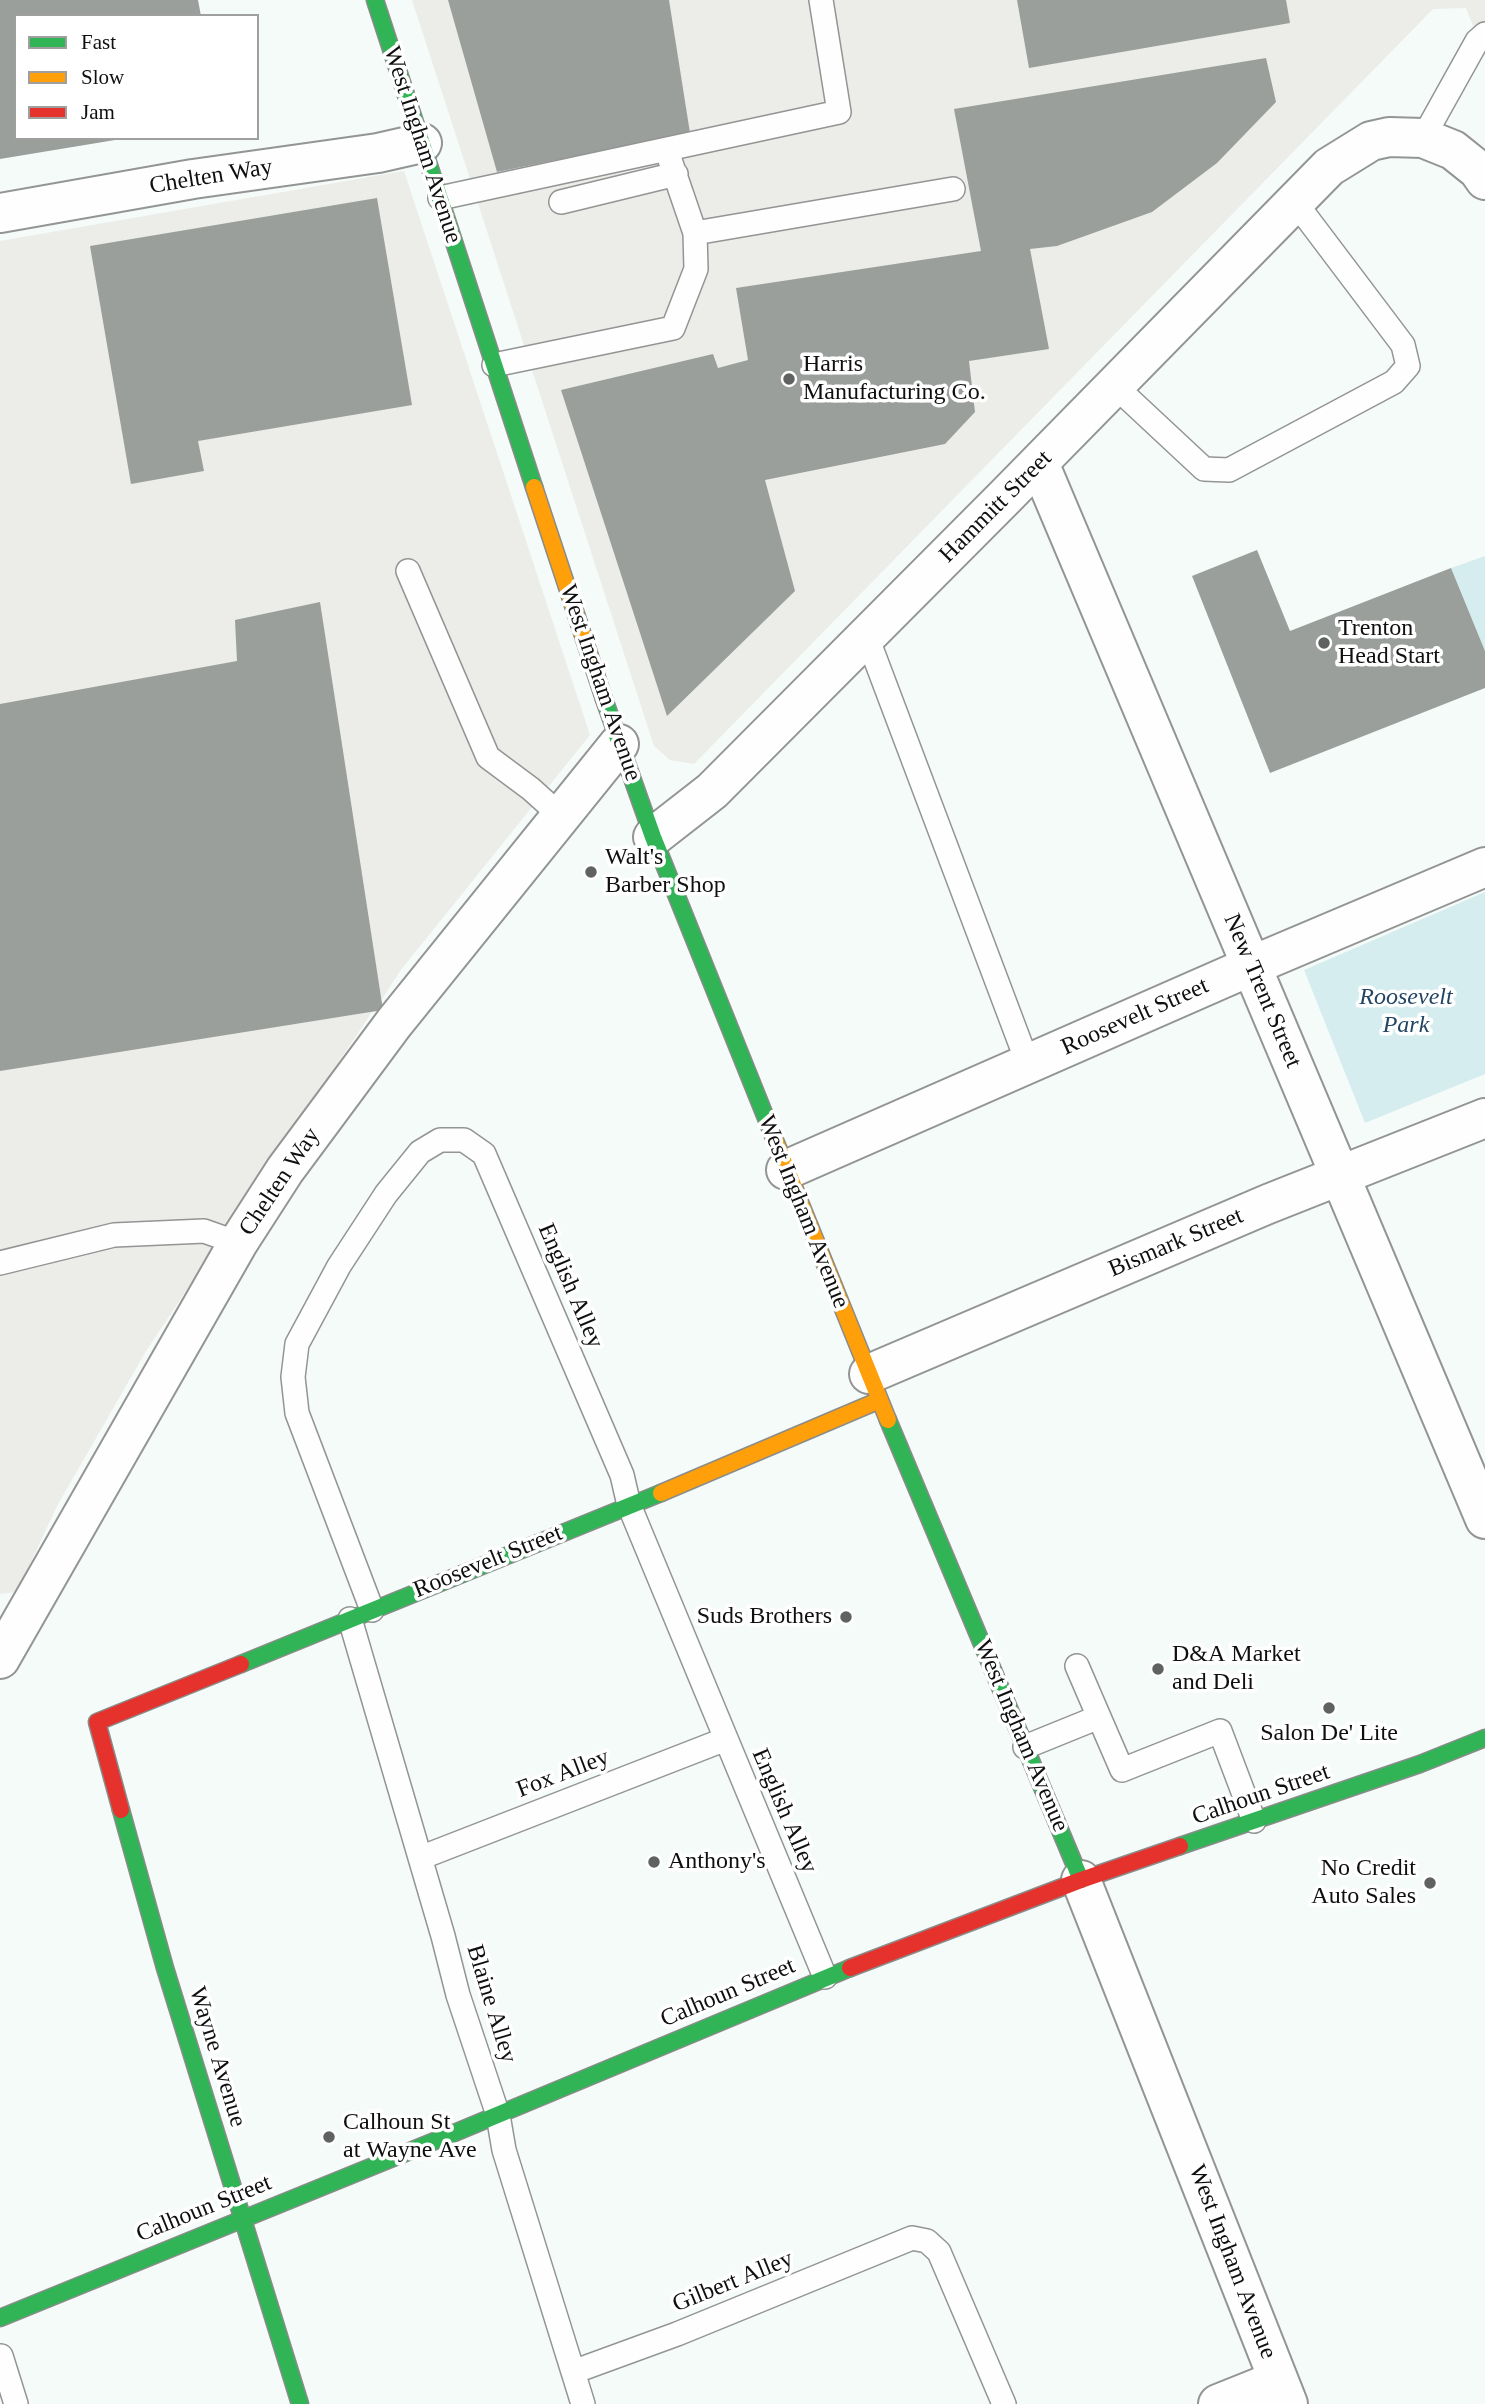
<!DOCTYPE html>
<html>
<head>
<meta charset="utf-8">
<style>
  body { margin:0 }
  #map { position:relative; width:1485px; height:2404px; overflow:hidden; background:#f5fbf8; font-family:Georgia,serif }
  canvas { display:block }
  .legend { position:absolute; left:14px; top:14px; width:245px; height:126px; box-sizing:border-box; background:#fff; border:2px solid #9f9f9f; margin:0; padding:9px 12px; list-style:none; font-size:21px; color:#0f0f0f }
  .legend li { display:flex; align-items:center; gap:14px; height:35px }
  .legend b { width:35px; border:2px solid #9f9f9f }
</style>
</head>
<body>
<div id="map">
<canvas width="1485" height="2404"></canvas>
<ul class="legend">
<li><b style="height:9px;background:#30b455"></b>Fast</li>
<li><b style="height:9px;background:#ff9f0a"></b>Slow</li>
<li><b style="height:9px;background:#e5322d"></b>Jam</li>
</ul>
</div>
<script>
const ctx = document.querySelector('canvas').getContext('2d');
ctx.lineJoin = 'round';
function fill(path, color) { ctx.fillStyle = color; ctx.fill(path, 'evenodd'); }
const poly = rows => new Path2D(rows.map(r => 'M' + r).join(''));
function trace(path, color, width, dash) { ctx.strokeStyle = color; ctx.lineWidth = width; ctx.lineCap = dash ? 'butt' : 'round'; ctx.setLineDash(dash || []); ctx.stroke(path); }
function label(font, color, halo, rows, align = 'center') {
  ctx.font = font + ' Georgia,serif'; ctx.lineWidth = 7; ctx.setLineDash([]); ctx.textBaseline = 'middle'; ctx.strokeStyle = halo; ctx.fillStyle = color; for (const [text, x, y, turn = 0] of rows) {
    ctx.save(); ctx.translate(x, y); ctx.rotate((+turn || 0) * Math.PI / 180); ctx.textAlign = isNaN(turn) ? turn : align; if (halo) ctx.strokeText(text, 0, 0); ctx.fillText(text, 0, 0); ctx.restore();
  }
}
fill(poly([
  [412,0,1485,0,1485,56,1466,8,1433,9,694,764,670,760,654,746],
  [404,171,590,735,400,971,382,999,383,1010,372,1012,146,1351,57,1506,17,1592,0,1594,0,241]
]), '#ecece9');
fill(poly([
  [1485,556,1485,651,1451,568],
  [1485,892,1485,1074,1365,1123,1304,970]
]), '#d6edef');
fill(poly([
  [0,0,198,0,201,16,16,16,16,138,115,140,0,159],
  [448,0,669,0,690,133,497,172],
  [1017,0,1286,0,1290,23,1029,68],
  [1266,58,1276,102,1217,163,1152,212,1057,246,1030,249,1049,349,969,361,975,412,945,444,765,480,795,591,667,716,561,390,713,354,718,368,748,360,736,288,981,251,954,109],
  [377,198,412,405,198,441,204,471,131,484,90,246],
  [1257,550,1290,631,1451,568,1485,651,1485,688,1270,773,1192,576],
  [320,602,383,1010,0,1071,0,704,237,661,235,620]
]), '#9a9f9c');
const lane = poly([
  [1423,138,1477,41,1485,34],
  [670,160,695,233],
  [440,198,839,112,821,0],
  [561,202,676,174],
  [494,365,673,328,696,269,695,233,953,189],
  [1115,386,1204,469,1229,470,1394,382,1408,366,1403,345,1295,202],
  [408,571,488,757,531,789,561,816],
  [867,637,1028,1064],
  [0,1263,114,1235,204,1231,238,1243],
  [372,1610,297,1413,293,1377,297,1344,339,1266,386,1194,420,1152,440,1140,464,1140,484,1154,622,1475,629,1505,825,1977],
  [350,1619,443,1936,458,1995,498,2115,504,2150,583,2404],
  [1077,1666,1099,1717],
  [1025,1747,1099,1717,1122,1770,1220,1731,1254,1821],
  [420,1858,726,1739],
  [1,2356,16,2404],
  [573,2372,677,2334,912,2238,927,2241,939,2252,1004,2404]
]);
const street = poly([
  [0,213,193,179,378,153,422,143],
  [1039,463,1485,1519],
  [653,837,712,791,1006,496,1329,167,1371,141,1389,137,1423,138,1453,150,1478,170,1485,180],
  [786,1170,1251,966,1485,867],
  [869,1374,1268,1204,1485,1118],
  [0,1659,238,1243,285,1170,394,1023,619,744],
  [1081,1880,1288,2404],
  [1218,2404,1278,2380]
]);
const fast = poly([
  [375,0,534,487],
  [604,699,653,837,772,1133],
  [888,1420,1081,1880],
  [241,1664,661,1493],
  [121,1810,165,1968,300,2404],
  [1180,1846,1420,1764,1485,1738],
  [0,2318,447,2136,850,1968]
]);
const slow = poly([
  [534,487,604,699],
  [772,1133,888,1420],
  [661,1493,880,1400]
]);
const jam = poly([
  [121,1810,97,1722,241,1664],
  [850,1968,1081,1880,1180,1846]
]);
trace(lane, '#939594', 26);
trace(street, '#939594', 42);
trace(fast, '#898c8b', 19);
trace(slow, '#898c8b', 19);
trace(jam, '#898c8b', 19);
trace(lane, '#fefefe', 23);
trace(street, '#fefefe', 38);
trace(fast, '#30b455', 16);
trace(slow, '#ff9f0a', 16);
trace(jam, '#e5322d', 16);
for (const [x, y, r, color] of [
  [789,379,7,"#606261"],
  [1324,643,7,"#606261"],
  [591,872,7,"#606261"],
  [846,1617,7,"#606261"],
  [1158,1669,7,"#606261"],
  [1329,1708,7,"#606261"],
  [654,1862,7,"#606261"],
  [1430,1883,7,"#606261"],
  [329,2137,7,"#606261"]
]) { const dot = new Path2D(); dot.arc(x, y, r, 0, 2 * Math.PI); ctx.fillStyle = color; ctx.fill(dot); trace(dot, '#fff', 2.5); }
label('24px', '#0f0f0f', '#fff', [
  ["West Ingham Avenue",422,145,72],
  ["Chelten Way",211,177,-9],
  ["Hammitt Street",996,507,-45],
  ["West Ingham Avenue",600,683,71],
  ["New Trent Street",1262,991,67],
  ["Roosevelt Street",1135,1017,-24],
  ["Chelten Way",280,1182,-56],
  ["West Ingham Avenue",803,1212,68],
  ["Bismark Street",1176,1243,-23],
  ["English Alley",570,1286,67],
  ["Roosevelt Street",488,1562,-22],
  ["West Ingham Avenue",1021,1736,67],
  ["Fox Alley",563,1774,-21],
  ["Calhoun Street",1261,1795,-19],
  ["English Alley",784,1811,67],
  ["Calhoun Street",728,1993,-23],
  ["Blaine Alley",491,2004,73],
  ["Wayne Avenue",217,2057,73],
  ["Calhoun Street",204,2209,-22],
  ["West Ingham Avenue",1232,2262,69],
  ["Gilbert Alley",733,2282,-22]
]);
label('24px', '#0f0f0f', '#fff', [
  ["Harris",803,365],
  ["Manufacturing Co.",803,393],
  ["Trenton",1338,629],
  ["Head Start",1338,657],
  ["Walt's",605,858],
  ["Barber Shop",605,886],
  ["Suds Brothers",832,1617,"right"],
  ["D&A Market",1172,1655],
  ["and Deli",1172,1683],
  ["Salon De' Lite",1329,1734,"center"],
  ["Anthony's",668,1862],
  ["No Credit",1416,1869,"right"],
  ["Auto Sales",1416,1897,"right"],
  ["Calhoun St",343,2123],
  ["at Wayne Ave",343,2151]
], 'left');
label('italic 24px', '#234563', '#fff', [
  ["Roosevelt",1406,998],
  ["Park",1406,1026]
]);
</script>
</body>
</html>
